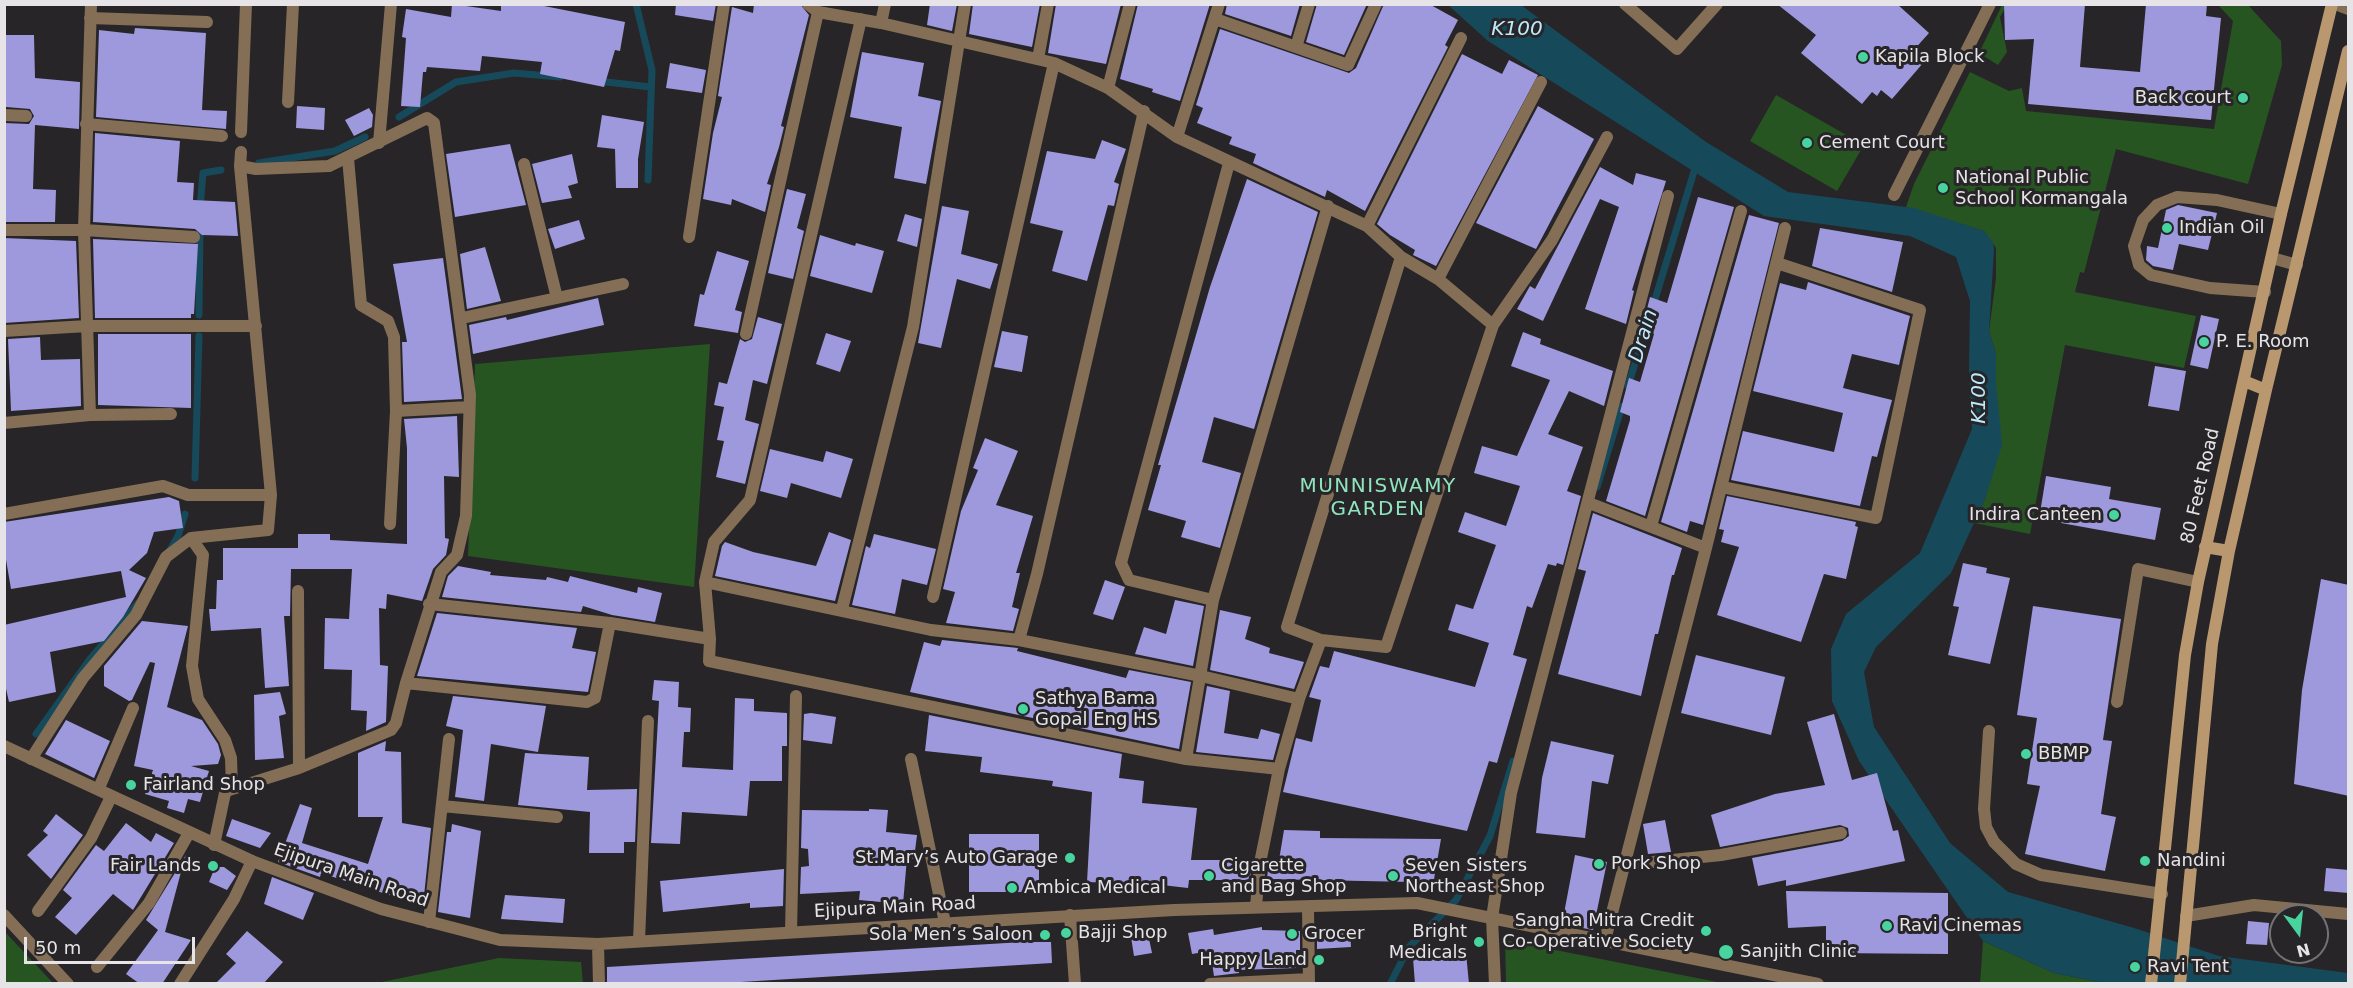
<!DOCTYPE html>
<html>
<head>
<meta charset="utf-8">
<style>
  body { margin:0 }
  #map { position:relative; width:2353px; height:988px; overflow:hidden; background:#272528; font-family:"DejaVu Sans",sans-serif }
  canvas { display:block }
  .frame { position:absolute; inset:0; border:6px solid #e6e4e6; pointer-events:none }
  .north { position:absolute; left:2269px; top:904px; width:60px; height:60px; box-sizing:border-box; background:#272528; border:2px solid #737174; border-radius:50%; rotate:165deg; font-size:16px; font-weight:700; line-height:24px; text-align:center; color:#e6e4e6 }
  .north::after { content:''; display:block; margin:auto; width:21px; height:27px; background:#47d49e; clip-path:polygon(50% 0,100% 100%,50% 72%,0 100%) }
  .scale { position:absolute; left:24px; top:937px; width:171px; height:27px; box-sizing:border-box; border:3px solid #e6e4e6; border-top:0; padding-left:8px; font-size:18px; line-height:21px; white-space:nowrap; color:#e6e4e6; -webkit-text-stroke:4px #272528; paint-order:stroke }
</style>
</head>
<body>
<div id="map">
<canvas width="2353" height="988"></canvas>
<div class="frame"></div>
<div class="north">N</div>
<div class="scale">50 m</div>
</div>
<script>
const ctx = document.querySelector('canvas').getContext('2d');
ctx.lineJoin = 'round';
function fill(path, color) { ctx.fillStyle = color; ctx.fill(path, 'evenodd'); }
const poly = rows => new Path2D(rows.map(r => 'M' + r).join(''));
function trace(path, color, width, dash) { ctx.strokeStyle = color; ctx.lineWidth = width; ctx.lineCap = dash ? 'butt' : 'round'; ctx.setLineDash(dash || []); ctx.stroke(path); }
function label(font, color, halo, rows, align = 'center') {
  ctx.font = font + ' "DejaVu Sans",sans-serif'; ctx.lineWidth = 6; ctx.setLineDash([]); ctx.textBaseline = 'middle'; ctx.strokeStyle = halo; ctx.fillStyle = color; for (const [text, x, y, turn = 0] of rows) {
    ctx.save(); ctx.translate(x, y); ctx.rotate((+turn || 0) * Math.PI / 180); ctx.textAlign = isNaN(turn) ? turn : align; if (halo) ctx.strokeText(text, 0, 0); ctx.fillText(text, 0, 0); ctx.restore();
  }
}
fill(poly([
  [2002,5,2007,5,2000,17,2007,52,1998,65,1979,53],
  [2218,5,2248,5,2281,41,2282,65,2248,184,2116,149,2084,273,2080,272,2075,292,2196,316,2184,368,2065,345,2030,534,1974,523,1985,499,1996,383,1996,354,1989,331,1996,278,1996,248,1984,231,1906,207,1914,184,1970,72,2009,91,2022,88,2026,111,2214,129,2233,21],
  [1776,95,1864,145,1837,191,1750,141],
  [710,344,694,587,468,556,475,364],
  [5,932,53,983,5,983],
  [1505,940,1722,983,1506,983],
  [1983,941,2054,973,2104,983,1980,984],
  [499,958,581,962,583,983,377,983]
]), '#265522');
fill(poly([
  [1448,5,1521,5,1706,142,1788,192,1914,208,1984,231,1993,242,1994,250,1989,331,1996,354,1996,383,2002,445,1985,499,1951,573,1876,647,1864,672,1874,727,1950,843,2008,892,2134,928,2219,956,2348,973,2348,983,2104,983,2054,973,1983,941,1859,761,1832,701,1831,649,1846,614,1920,553,1972,429,1969,372,1970,301,1956,257,1910,236,1764,216,1488,41]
]), '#164a5b');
trace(poly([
  [636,4,652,70,648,180],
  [597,81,651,87],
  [399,117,456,82,514,73,560,77],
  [259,163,335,151,365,137],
  [200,208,203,173,221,170],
  [1653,306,1696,165],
  [199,315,200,225],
  [1628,386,1648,322],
  [195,478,199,336],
  [1597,487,1622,406],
  [170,550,178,536,185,514],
  [36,734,90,659,138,603],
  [1390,984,1409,947,1456,900,1490,836,1513,761]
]), '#164a5b', 7);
fill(poly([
  [452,4,501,11,501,4,534,4,625,22,620,51,615,50,604,87,540,74,542,62,482,56,480,71,427,67,426,72,423,72,420,107,401,106,406,38,402,37,406,9,451,17],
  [676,4,716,4,713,21,675,15],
  [754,4,800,4,809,15,781,126,784,127,779,147,767,184,771,185,765,212,732,199,731,205,703,199,713,133,722,97,718,96,732,7,753,13],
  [930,4,957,4,952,31,927,25],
  [973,4,1040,4,1032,47,969,34],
  [1056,4,1121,4,1106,64,1048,53],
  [1138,4,1210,4,1180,101,1152,92,1153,89,1120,79],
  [1227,4,1300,4,1291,36,1225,14],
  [1317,4,1367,4,1344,55,1306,42],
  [1384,4,1429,4,1458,20,1445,45,1448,47,1365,211,1327,190,1325,197,1253,163,1256,154,1229,144,1232,137,1197,123,1203,108,1196,105,1220,29,1349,73,1356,68],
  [1777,4,1897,4,1929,33,1912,52,1924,62,1892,99,1881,90,1877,96,1872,92,1862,104,1801,53,1816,35],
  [2004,4,2085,4,2080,67,2140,72,2146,4,2207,4,2206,16,2221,18,2211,120,2028,104,2034,39,2005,40],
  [135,28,206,33,202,110,227,111,226,129,96,117,99,30,134,34],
  [5,35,34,35,35,78,80,82,79,129,35,125,33,189,56,190,55,222,4,222,4,123,29,124,34,116,30,109,6,107],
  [862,52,924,63,918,96,941,101,926,184,894,178,902,127,850,117],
  [1462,54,1502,74,1509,60,1538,75,1436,266,1413,255,1415,250,1390,235,1377,224],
  [670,63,706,70,702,93,666,88],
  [297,106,325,108,324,130,296,128],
  [1538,106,1594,139,1536,249,1476,223],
  [369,108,373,115,372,127,354,136,345,120],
  [602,115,644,122,638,159,638,188,616,188,615,149,597,147],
  [95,133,180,141,177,182,194,183,193,200,235,202,238,236,202,235,195,229,93,222],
  [1102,140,1126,149,1114,182,1119,184,1114,206,1108,205,1087,281,1052,271,1063,231,1030,223,1047,151,1095,159],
  [510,144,526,205,455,217,446,154],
  [572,154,578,183,568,186,572,198,542,203,532,164],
  [1600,167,1633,185,1636,173,1666,181,1632,290,1634,291,1626,324,1585,309,1619,207,1600,199,1543,321,1517,309,1530,286,1535,289],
  [1247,179,1318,212,1254,429,1214,417,1202,462,1241,473,1220,548,1181,537,1186,521,1148,510,1161,465,1158,465,1210,287],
  [787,189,806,194,797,228,804,231,793,279,768,273],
  [1698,197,1734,207,1645,516,1606,501,1630,420,1630,416,1620,412,1629,378,1640,382,1654,334,1642,329,1650,297,1667,303],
  [2178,205,2217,213,2208,250,2179,244,2173,270,2153,266,2146,260,2147,246,2158,248,2166,210],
  [942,206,969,211,961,254,998,264,990,289,957,279,941,348,918,343],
  [905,214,922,219,917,247,897,241],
  [1749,215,1779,223,1703,525,1690,521,1687,532,1661,522],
  [579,220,585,239,555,249,548,229],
  [1820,228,1903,242,1892,292,1812,266],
  [820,235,855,246,856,243,884,251,872,293,810,276],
  [4,238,76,241,79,318,4,323],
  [93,239,198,244,194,314,191,314,191,318,95,318],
  [485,247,501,301,467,309,460,254],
  [717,251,749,261,735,310,742,312,738,333,694,326,700,294,704,295],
  [443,258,462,399,404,402,402,342,407,342,393,264],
  [1808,282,1910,316,1899,365,1852,354,1843,388,1892,400,1877,457,1872,456,1860,506,1731,480,1743,431,1834,452,1843,413,1753,391,1780,283,1806,290],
  [598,298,604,325,473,354,469,325,506,317,507,320],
  [2201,315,2219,319,2208,369,2190,365],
  [758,317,782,324,767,384,753,380,745,420,759,424,745,484,716,477,724,441,717,440,724,407,714,405,719,382,727,384,740,339,745,342,752,339],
  [1002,331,1028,336,1022,372,994,367],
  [1523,332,1541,339,1540,344,1613,371,1604,406,1569,391,1548,434,1583,447,1567,491,1581,496,1563,565,1557,563,1556,566,1548,564,1532,608,1527,606,1513,655,1527,659,1497,763,1489,761,1467,831,1283,792,1296,738,1312,742,1321,700,1309,697,1320,666,1329,668,1334,651,1475,687,1489,643,1448,630,1456,604,1473,609,1496,545,1458,532,1465,512,1506,526,1520,486,1474,473,1482,446,1517,456,1550,380,1511,366],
  [826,333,851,341,840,372,816,364],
  [98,334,191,334,191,408,98,405],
  [40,337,41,360,80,359,81,406,11,411,8,339],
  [2155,366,2186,371,2179,411,2148,406],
  [457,416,459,477,444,476,445,538,449,539,446,555,433,569,422,601,387,594,386,609,379,608,380,665,388,666,386,722,366,731,367,711,351,710,352,670,324,669,325,618,349,619,352,569,291,569,290,616,284,616,289,686,265,688,261,628,211,631,209,609,216,609,217,580,223,580,223,548,298,548,298,534,330,534,330,540,407,544,407,448,404,419],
  [985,438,1018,451,996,505,1033,516,1016,573,1020,573,1012,607,1019,609,1013,631,946,623,955,592,943,589,961,511,978,470,973,468],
  [770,449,823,462,826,451,853,459,841,498,791,483,787,498,760,491],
  [2046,476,2111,487,2109,499,2161,508,2155,540,2039,519],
  [1727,496,1856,522,1855,526,1858,527,1846,579,1824,574,1801,642,1717,615,1739,547,1721,542,1724,530,1719,529],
  [169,497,179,501,183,528,154,532,147,553,129,570,146,578,123,617,104,641,50,652,56,692,9,702,4,680,4,625,126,597,121,571,11,589,4,548,4,522],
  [1593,513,1682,548,1674,575,1672,575,1658,634,1655,634,1641,696,1558,674,1586,571,1578,569],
  [829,532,851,540,835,601,715,576,722,546,725,542,753,552,816,566],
  [874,534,936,549,927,585,902,579,895,614,852,605,866,546,870,548],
  [1963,563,1987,568,1986,573,2010,578,1990,664,1948,655,1959,607,1953,606],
  [458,566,491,572,490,575,546,580,547,577,568,582,570,576,637,593,638,587,662,593,655,622,612,615,583,606,581,612,442,597,448,576],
  [2321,579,2349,585,2349,796,2294,784,2302,690],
  [1105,580,1125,587,1113,620,1093,614],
  [1175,600,1204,606,1193,666,1135,654,1144,627,1166,634],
  [2033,606,2121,619,2103,740,2112,741,2101,814,2116,817,2105,871,2025,854,2040,786,2027,784,2037,718,2017,715],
  [1220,610,1251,617,1245,639,1270,648,1269,653,1304,662,1294,689,1210,670],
  [437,613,577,628,572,648,596,652,588,692,417,676],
  [142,621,188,626,167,707,202,720,218,744,221,755,218,764,191,766,209,771,200,802,188,799,184,813,167,808,169,801,145,794,153,770,134,766,155,663,150,662,132,700,129,701,104,686,104,666],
  [942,640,1018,648,1017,651,1126,678,1129,670,1191,682,1179,749,910,692,924,642,940,646],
  [1696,655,1785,677,1771,735,1681,713],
  [654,680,679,682,678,707,691,708,690,732,684,732,682,767,733,770,735,698,754,699,754,711,787,713,787,746,782,746,782,781,750,781,747,816,682,812,680,844,651,843,659,701,652,700],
  [1207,686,1230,691,1224,733,1258,739,1261,729,1280,734,1273,760,1196,752],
  [280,692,286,714,279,716,284,758,255,760,254,695],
  [453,696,546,706,538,752,491,744,484,801,455,797,463,730,446,726],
  [811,713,836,717,832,744,803,740,804,714],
  [1834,714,1852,780,1877,773,1893,831,1898,830,1905,861,1786,886,1786,880,1758,886,1752,858,1842,841,1849,836,1848,828,1840,825,1720,847,1711,815,1775,794,1825,785,1807,722],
  [929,715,1122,754,1119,778,1144,781,1142,803,1197,808,1191,860,1252,860,1250,880,1189,880,1188,888,1153,884,1116,889,1116,883,1087,882,1092,792,1052,786,1053,781,980,772,982,757,925,751],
  [66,720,110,741,94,778,45,754],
  [386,741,385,751,401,752,402,823,431,828,423,906,321,873,320,877,278,862,300,804,312,808,302,843,368,864,383,817,358,817,358,753],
  [1551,741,1614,755,1608,784,1592,781,1585,838,1536,833,1542,778],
  [525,753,589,757,587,790,637,789,635,842,624,842,624,853,589,853,590,812,518,805],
  [869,809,888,810,886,832,917,835,914,859,907,858,903,904,859,900,860,891,800,894,801,867,809,866,808,849,801,848,802,810,869,811],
  [56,814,83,835,51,879,27,855,48,835,43,831],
  [232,819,271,833,260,848,226,836],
  [1665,820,1671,852,1648,854,1643,824],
  [126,823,151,842,156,833,174,843,133,910,113,894,76,935,55,917,72,898,63,890,96,845,104,851],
  [452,824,481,831,470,918,438,912,447,832,451,832],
  [1284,830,1320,831,1320,838,1441,839,1433,885,1411,882,1267,879,1269,860,1279,860],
  [969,834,1039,834,1039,892,969,892],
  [186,855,182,872,179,871,181,872,165,932,191,940,162,984,140,984,126,974,158,930,146,920],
  [1575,855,1607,862,1593,930,1562,924],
  [215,867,224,867,236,876,227,890,209,882],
  [2326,868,2349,870,2349,893,2324,891],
  [784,869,783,906,750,908,750,903,663,912,660,881],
  [272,877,314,893,303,920,264,904],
  [1786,891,1948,893,1948,954,1826,953,1826,926,1788,928],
  [505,895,565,899,563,923,501,919],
  [2248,921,2269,923,2267,945,2246,944],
  [1262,927,1262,930,1300,931,1300,950,1296,950,1296,968,1239,970,1239,973,1214,976,1210,951,1192,954,1188,933,1213,929,1214,935],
  [1350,928,1351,947,1317,949,1317,930],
  [247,931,283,962,263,984,215,984,236,963,226,954],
  [1148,934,1152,953,1134,956,1131,937],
  [1023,942,1051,942,1052,963,708,984,607,984,607,967],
  [1466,953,1469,984,1415,984,1413,958]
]), '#9e98dd');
trace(poly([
  [1894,195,1990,4],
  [2272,258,2297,265],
  [2265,292,2210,288,2151,275,2139,265,2134,246,2143,220,2157,205,2177,197,2217,200,2281,214],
  [2117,702,2138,569,2198,582],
  [4,915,68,984]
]), '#846f56', 12);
trace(poly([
  [808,4,818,12,881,23,1054,63,1108,88,1177,137,1367,226,1401,257,1438,279,1493,325],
  [1625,4,1677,49,1717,4],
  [2335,4,2348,9],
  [90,18,207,22],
  [861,19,750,500,714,542,705,582,710,639,709,661,1186,759,1279,769],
  [1215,19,1348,65,1376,4],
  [881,23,885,4],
  [1296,47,1309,4],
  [1038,59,1048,4],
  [1108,88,1130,4],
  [288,102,293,4],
  [4,115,26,116],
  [86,124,222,136],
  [241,132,246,4],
  [1177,137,1219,4],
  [379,143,391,4],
  [348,158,361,305,388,321,394,337,396,411,390,524],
  [524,164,557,298,623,284],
  [240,166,241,152],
  [1367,226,1461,38],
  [4,230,84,230,194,237],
  [689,237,724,4],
  [1438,279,1541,82],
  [462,318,557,298],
  [4,331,87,326,256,326],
  [746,334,818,12],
  [396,411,469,407],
  [90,415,84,230,91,4],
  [4,423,90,415,171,414],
  [1722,487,1876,518,1920,310,1777,263],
  [1589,503,1706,548,1605,940],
  [4,514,163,486,188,495,271,495],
  [1651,526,1741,211],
  [191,538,203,555,192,666,198,699,225,740,231,758,232,789],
  [1706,548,1785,228],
  [705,582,931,630,1019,640,1201,676,1299,699],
  [298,591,299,768],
  [933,597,1054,63],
  [1213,600,1129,580,1121,563,1229,163],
  [429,604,610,623],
  [842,609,913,327,965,4],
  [1019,640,1037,574,1144,111],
  [1321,640,1287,627,1401,257],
  [1989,731,1984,809,1986,827,1994,842,2016,864,2041,875,2162,894],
  [31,759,83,678,136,615,166,557,191,538,268,530,271,495,240,166,256,169,329,166,427,118,434,123,470,395,466,516,457,555,441,572,406,683],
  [911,759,945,923],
  [1186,759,1213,600,1328,206],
  [99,788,133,708],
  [442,806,557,817],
  [214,845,225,793,229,790,299,768,391,730,396,723,406,683,587,702,595,698,610,623,710,639],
  [1624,865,1721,855,1841,833],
  [1256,906,1260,863,1279,769,1299,699,1321,640,1386,647,1493,325,1552,240,1607,137],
  [1308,907,1309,984],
  [38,911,91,838,111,797],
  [1070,915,1075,984],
  [2186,916,2254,905,2348,914],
  [1492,918,1511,793,1668,196],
  [429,922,449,739],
  [791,932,796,696],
  [639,941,648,721],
  [97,967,149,903,189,833],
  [180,984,234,899,252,861],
  [1210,984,1309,979]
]), '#846f56', 12);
trace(poly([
  [4,746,252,861,381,909,500,940,598,944,1174,910,1417,903,1818,984],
  [1492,918,1495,984],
  [598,944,599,984]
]), '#846f56', 12);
trace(poly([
  [2244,381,2266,390],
  [2205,547,2229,551],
  [2151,984,2185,655,2198,582,2281,214,2332,4],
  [2180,984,2212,644,2229,551,2266,390,2348,51]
]), '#ba986f', 12);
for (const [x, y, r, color] of [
  [1863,57,6,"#47d49e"],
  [2243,98,6,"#47d49e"],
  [1807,143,6,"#47d49e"],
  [1943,188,6,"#47d49e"],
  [2167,228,6,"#47d49e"],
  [2204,342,6,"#47d49e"],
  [2114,515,6,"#47d49e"],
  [1023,709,6,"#47d49e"],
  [2026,754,6,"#47d49e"],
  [131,785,6,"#47d49e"],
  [1070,858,6,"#47d49e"],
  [2145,861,6,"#47d49e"],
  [1599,864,6,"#47d49e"],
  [213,866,6,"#47d49e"],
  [1209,876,6,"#47d49e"],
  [1393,876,6,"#47d49e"],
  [1012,888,6,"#47d49e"],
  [1887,926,6,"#47d49e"],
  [1706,931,6,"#47d49e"],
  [1066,933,6,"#47d49e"],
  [1292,934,6,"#47d49e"],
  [1045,935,6,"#47d49e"],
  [1479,942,6,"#47d49e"],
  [1726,952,8,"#47d49e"],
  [1319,960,6,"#47d49e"],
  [2135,967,6,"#47d49e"]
]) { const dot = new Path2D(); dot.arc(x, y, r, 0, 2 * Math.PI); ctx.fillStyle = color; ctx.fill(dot); trace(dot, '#272528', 2); }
label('18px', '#e6e4e6', '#272528', [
  ["Kapila Block",1875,57],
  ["Back court",2231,98,"right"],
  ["Cement Court",1819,143],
  ["National Public",1955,178],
  ["School Kormangala",1955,199],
  ["Indian Oil",2179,228],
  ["P. E. Room",2216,342],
  ["Indira Canteen",2102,515,"right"],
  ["Sathya Bama",1035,699],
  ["Gopal Eng HS",1035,720],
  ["BBMP",2038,754],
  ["Fairland Shop",143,785],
  ["St.Mary’s Auto Garage",1058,858,"right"],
  ["Nandini",2157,861],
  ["Pork Shop",1611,864],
  ["Fair Lands",201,866,"right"],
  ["Cigarette",1221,866],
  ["and Bag Shop",1221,887],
  ["Seven Sisters",1405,866],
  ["Northeast Shop",1405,887],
  ["Ambica Medical",1024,888],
  ["Sangha Mitra Credit",1694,921,"right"],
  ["Co-Operative Society",1694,942,"right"],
  ["Ravi Cinemas",1899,926],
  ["Bright",1467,932,"right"],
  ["Medicals",1467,953,"right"],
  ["Bajji Shop",1078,933],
  ["Grocer",1304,934],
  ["Sola Men’s Saloon",1033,935,"right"],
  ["Sanjith Clinic",1740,952],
  ["Happy Land",1307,960,"right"],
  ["Ravi Tent",2147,967]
], 'left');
label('18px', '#e6e4e6', '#272528', [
  ["80 Feet Road",2201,486,-77],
  ["Ejipura Main Road",351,876,19],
  ["Ejipura Main Road",895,908,-3]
]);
label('italic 20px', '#bdeafb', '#272528', [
  ["K100",1517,30],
  ["Drain",1644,336,-73],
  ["K100",1980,398,-90]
]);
ctx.letterSpacing = '1.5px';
label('20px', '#8fe4bd', '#272528', [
  ["MUNNISWAMY",1378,487],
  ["GARDEN",1378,510]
]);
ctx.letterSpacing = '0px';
</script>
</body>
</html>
